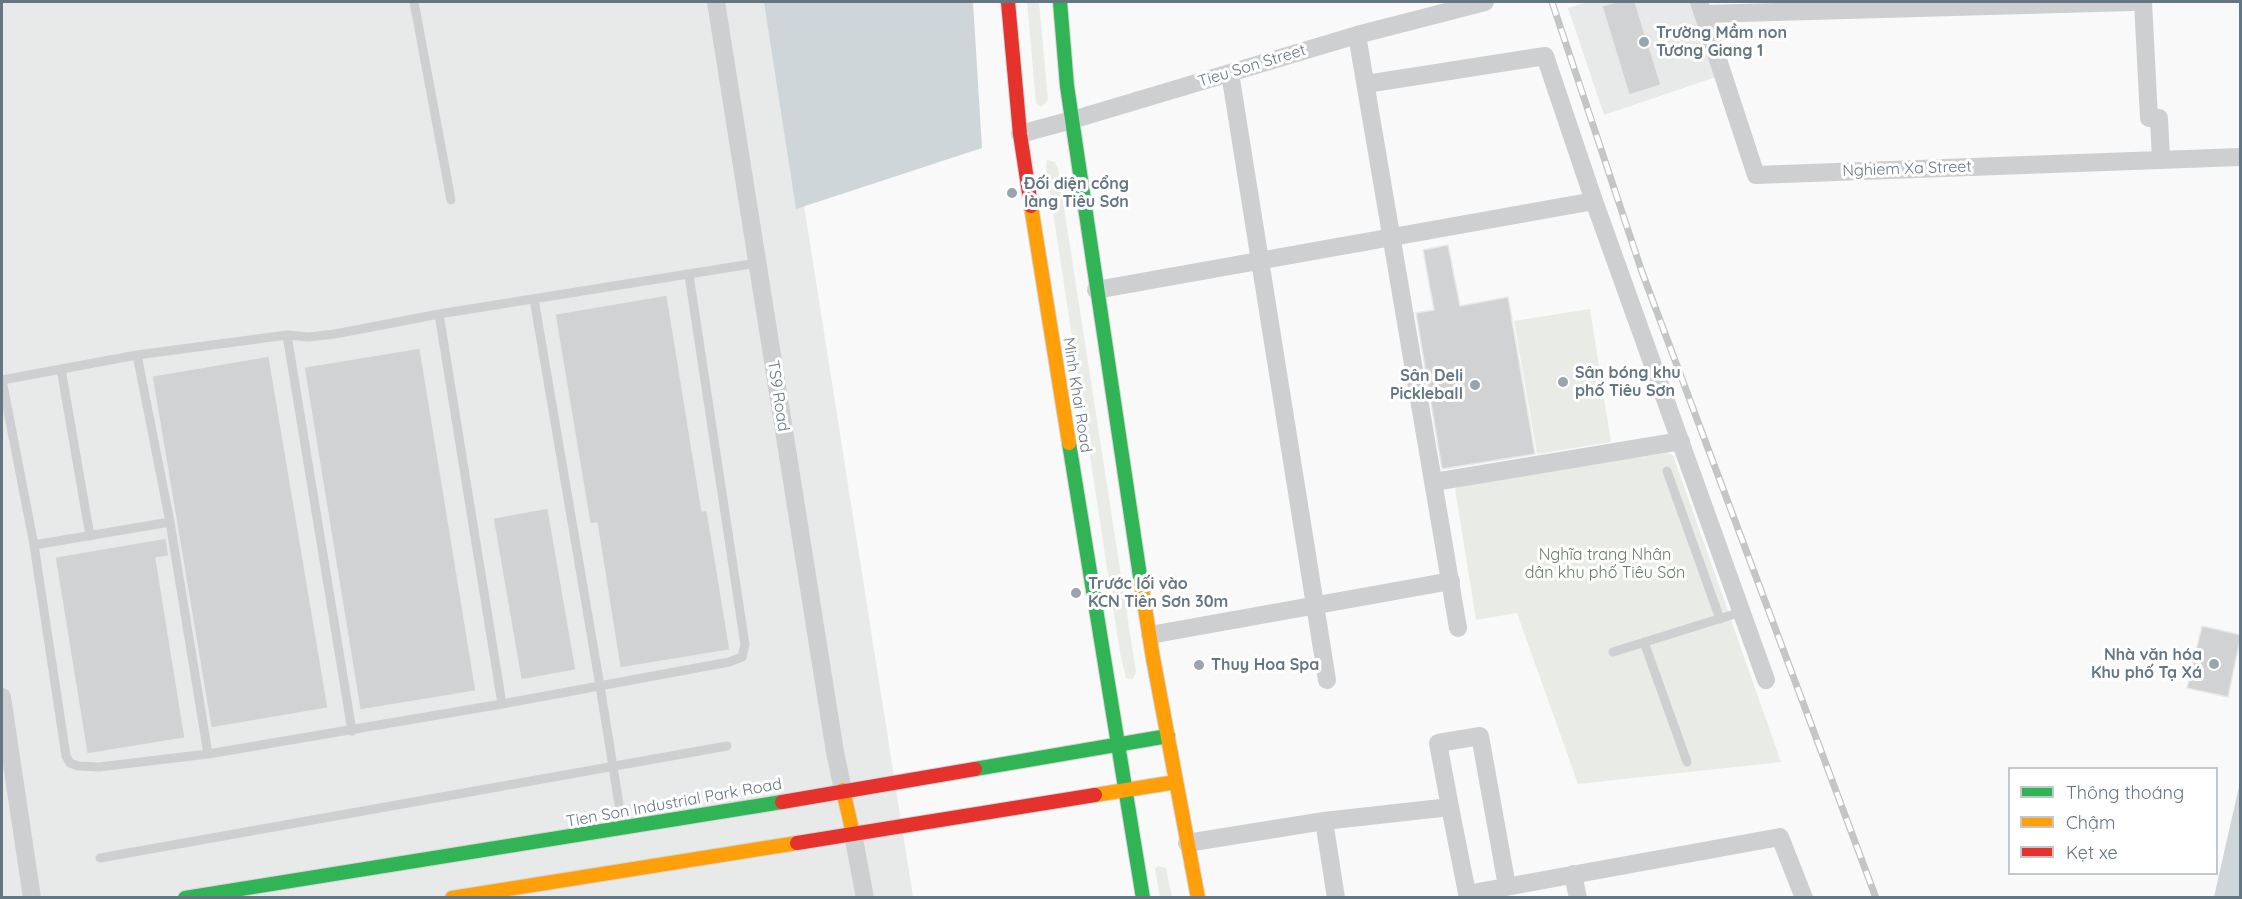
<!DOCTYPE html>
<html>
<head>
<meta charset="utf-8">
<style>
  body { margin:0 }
  #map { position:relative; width:2242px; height:899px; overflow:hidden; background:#f9f9f9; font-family:Quicksand,sans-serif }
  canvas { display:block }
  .frame { position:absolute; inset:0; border:3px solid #657683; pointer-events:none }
  .legend { position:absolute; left:2008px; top:767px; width:210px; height:108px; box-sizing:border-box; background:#fff; border:2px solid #c1c8cd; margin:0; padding:8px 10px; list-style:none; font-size:18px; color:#657683 }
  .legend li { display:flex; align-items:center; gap:12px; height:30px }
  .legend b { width:30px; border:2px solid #c1c8cd }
</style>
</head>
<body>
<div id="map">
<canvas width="2242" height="899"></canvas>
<div class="frame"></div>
<ul class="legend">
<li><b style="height:8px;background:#30b455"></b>Thông thoáng</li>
<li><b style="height:8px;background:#ff9f0a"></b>Chậm</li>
<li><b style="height:8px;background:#e5322d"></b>Kẹt xe</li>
</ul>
</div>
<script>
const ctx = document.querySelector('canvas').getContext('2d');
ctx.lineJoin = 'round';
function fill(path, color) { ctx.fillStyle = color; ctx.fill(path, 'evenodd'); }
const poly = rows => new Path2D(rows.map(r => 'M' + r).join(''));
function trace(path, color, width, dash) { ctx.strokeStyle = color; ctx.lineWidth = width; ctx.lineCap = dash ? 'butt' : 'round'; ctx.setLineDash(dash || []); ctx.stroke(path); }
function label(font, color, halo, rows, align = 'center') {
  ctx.font = font + ' Quicksand,sans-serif'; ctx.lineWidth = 6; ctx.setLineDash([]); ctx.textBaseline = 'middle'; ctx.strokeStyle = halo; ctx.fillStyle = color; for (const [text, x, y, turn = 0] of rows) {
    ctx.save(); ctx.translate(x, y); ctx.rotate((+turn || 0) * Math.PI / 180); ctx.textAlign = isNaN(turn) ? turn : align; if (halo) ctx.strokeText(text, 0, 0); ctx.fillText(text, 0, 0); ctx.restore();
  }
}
fill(poly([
  [2,2,772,2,913,897,2,898],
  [1588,2,1694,2,1719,76,1604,115,1568,8]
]), '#e8e9e9');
fill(poly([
  [1027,2,1039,2,1048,100,1041,107,1036,103],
  [1047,160,1055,162,1058,169,1136,672,1133,679,1126,678,1120,653,1046,166],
  [1590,309,1611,442,1537,454,1514,321],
  [1667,453,1673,455,1781,762,1578,784,1517,613,1476,620,1455,489,1461,484],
  [1158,866,1166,868,1172,897,1160,897,1155,869]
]), '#e8ebe6');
fill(poly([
  [764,2,973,2,982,148,796,209],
  [2240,782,2240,897,2214,897]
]), '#ced6d9');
const building = poly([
  [1617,2,1635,2,1661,85,1629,95,1602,6,1617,2],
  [1448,245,1460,306,1508,297,1535,454,1442,469,1416,313,1434,310,1423,250,1448,245],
  [667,295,702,511,707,510,730,650,620,668,597,523,590,524,555,314,667,295],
  [420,348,476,691,360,710,304,367,420,348],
  [269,356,328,708,211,728,152,376,269,356],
  [548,508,576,670,521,680,493,518,548,508],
  [166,538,169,556,156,558,185,738,87,754,55,557,166,538],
  [2202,626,2241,635,2228,697,2187,688,2202,626]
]);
fill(building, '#d0d2d3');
trace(building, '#e8e8e8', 1.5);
const fast = poly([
  [1060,2,1067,86,1141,583],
  [1069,443,1143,898],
  [975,769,1168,736],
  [185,898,782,802]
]);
const slow = poly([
  [1031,206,1069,443],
  [1141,583,1153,658,1198,898],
  [843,790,853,834],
  [1095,795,1176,782],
  [452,898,797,843]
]);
const jam = poly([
  [1008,2,1020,134,1031,206],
  [782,802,975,769],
  [797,843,1095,795]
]);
trace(fast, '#d5d6d7', 16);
trace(slow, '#d5d6d7', 16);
trace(jam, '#d5d6d7', 16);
trace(poly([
  [414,2,451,200],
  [689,275,745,645,742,657,729,662,502,704,208,754,99,767,78,766,70,763,66,756,34,545,2,380,137,355,287,335,309,337,335,334,439,314,757,263],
  [534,299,600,686,623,829],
  [439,314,502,704],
  [287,335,352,731],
  [137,355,170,522,208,754],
  [61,369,90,536],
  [1667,471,1720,619],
  [34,545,170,522],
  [1644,642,1687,762],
  [1613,652,1741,612],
  [100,858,727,746]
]), '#cecfd0', 9);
trace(poly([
  [716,2,835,752,843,790],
  [1699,2,1756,175,2240,157],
  [2143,2,2149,118,2159,118,2161,160],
  [1704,14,2133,2],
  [1357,35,1458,628],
  [1230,73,1327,680],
  [1366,84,1545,56,1594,201,1766,680],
  [1020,134,1072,120,1357,35,1485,2],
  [1096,290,1594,201],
  [1434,482,1681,441],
  [1150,635,1451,581],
  [2,697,32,898],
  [1450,807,1438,743,1480,736,1507,886],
  [1324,821,1336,898],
  [853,834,865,898],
  [1187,843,1324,821,1450,807,1468,898],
  [1573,874,1578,898],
  [1467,894,1780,837,1804,898]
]), '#cecfd0', 18);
trace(fast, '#30b455', 14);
trace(slow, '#ff9f0a', 14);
trace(jam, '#e5322d', 14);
const rail = poly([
  [1552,2,1642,272,1876,898]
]);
trace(rail, '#c3c5c6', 7);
trace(rail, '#fff', 4.5, [14]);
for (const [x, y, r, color] of [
  [1644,42,6,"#99a4ac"],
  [1012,193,6,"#99a4ac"],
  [1563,382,6,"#99a4ac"],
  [1475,385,6,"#99a4ac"],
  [1076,593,6,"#99a4ac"],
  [2214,664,6,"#99a4ac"],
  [1199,665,6,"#99a4ac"]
]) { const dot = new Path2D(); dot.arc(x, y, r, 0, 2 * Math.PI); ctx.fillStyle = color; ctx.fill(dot); trace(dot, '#fff', 2); }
label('bold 16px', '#657683', '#fff', [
  ["Trường Mầm non",1656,33],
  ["Tương Giang 1",1656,51],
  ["Đối diện cổng",1024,184],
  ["làng Tiêu Sơn",1024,202],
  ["Sân bóng khu",1575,373],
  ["phố Tiêu Sơn",1575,391],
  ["Sân Deli",1463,376,"right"],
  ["Pickleball",1463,394,"right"],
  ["Trước lối vào",1088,584],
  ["KCN Tiên Sơn 30m",1088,602],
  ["Nhà văn hóa",2202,655,"right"],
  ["Khu phố Tạ Xá",2202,673,"right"],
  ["Thuy Hoa Spa",1211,665]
], 'left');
label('16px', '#657683', '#fff', [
  ["Tieu Son Street",1252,66,-17],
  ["Nghiem Xa Street",1907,169,-2],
  ["Minh Khai Road",1077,395,81],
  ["TS9 Road",778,396,81],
  ["Tien Son Industrial Park Road",674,803,-10]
]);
label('16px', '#687a64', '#fff', [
  ["Nghĩa trang Nhân",1605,555],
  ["dân khu phố Tiêu Sơn",1605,573]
]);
</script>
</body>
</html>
